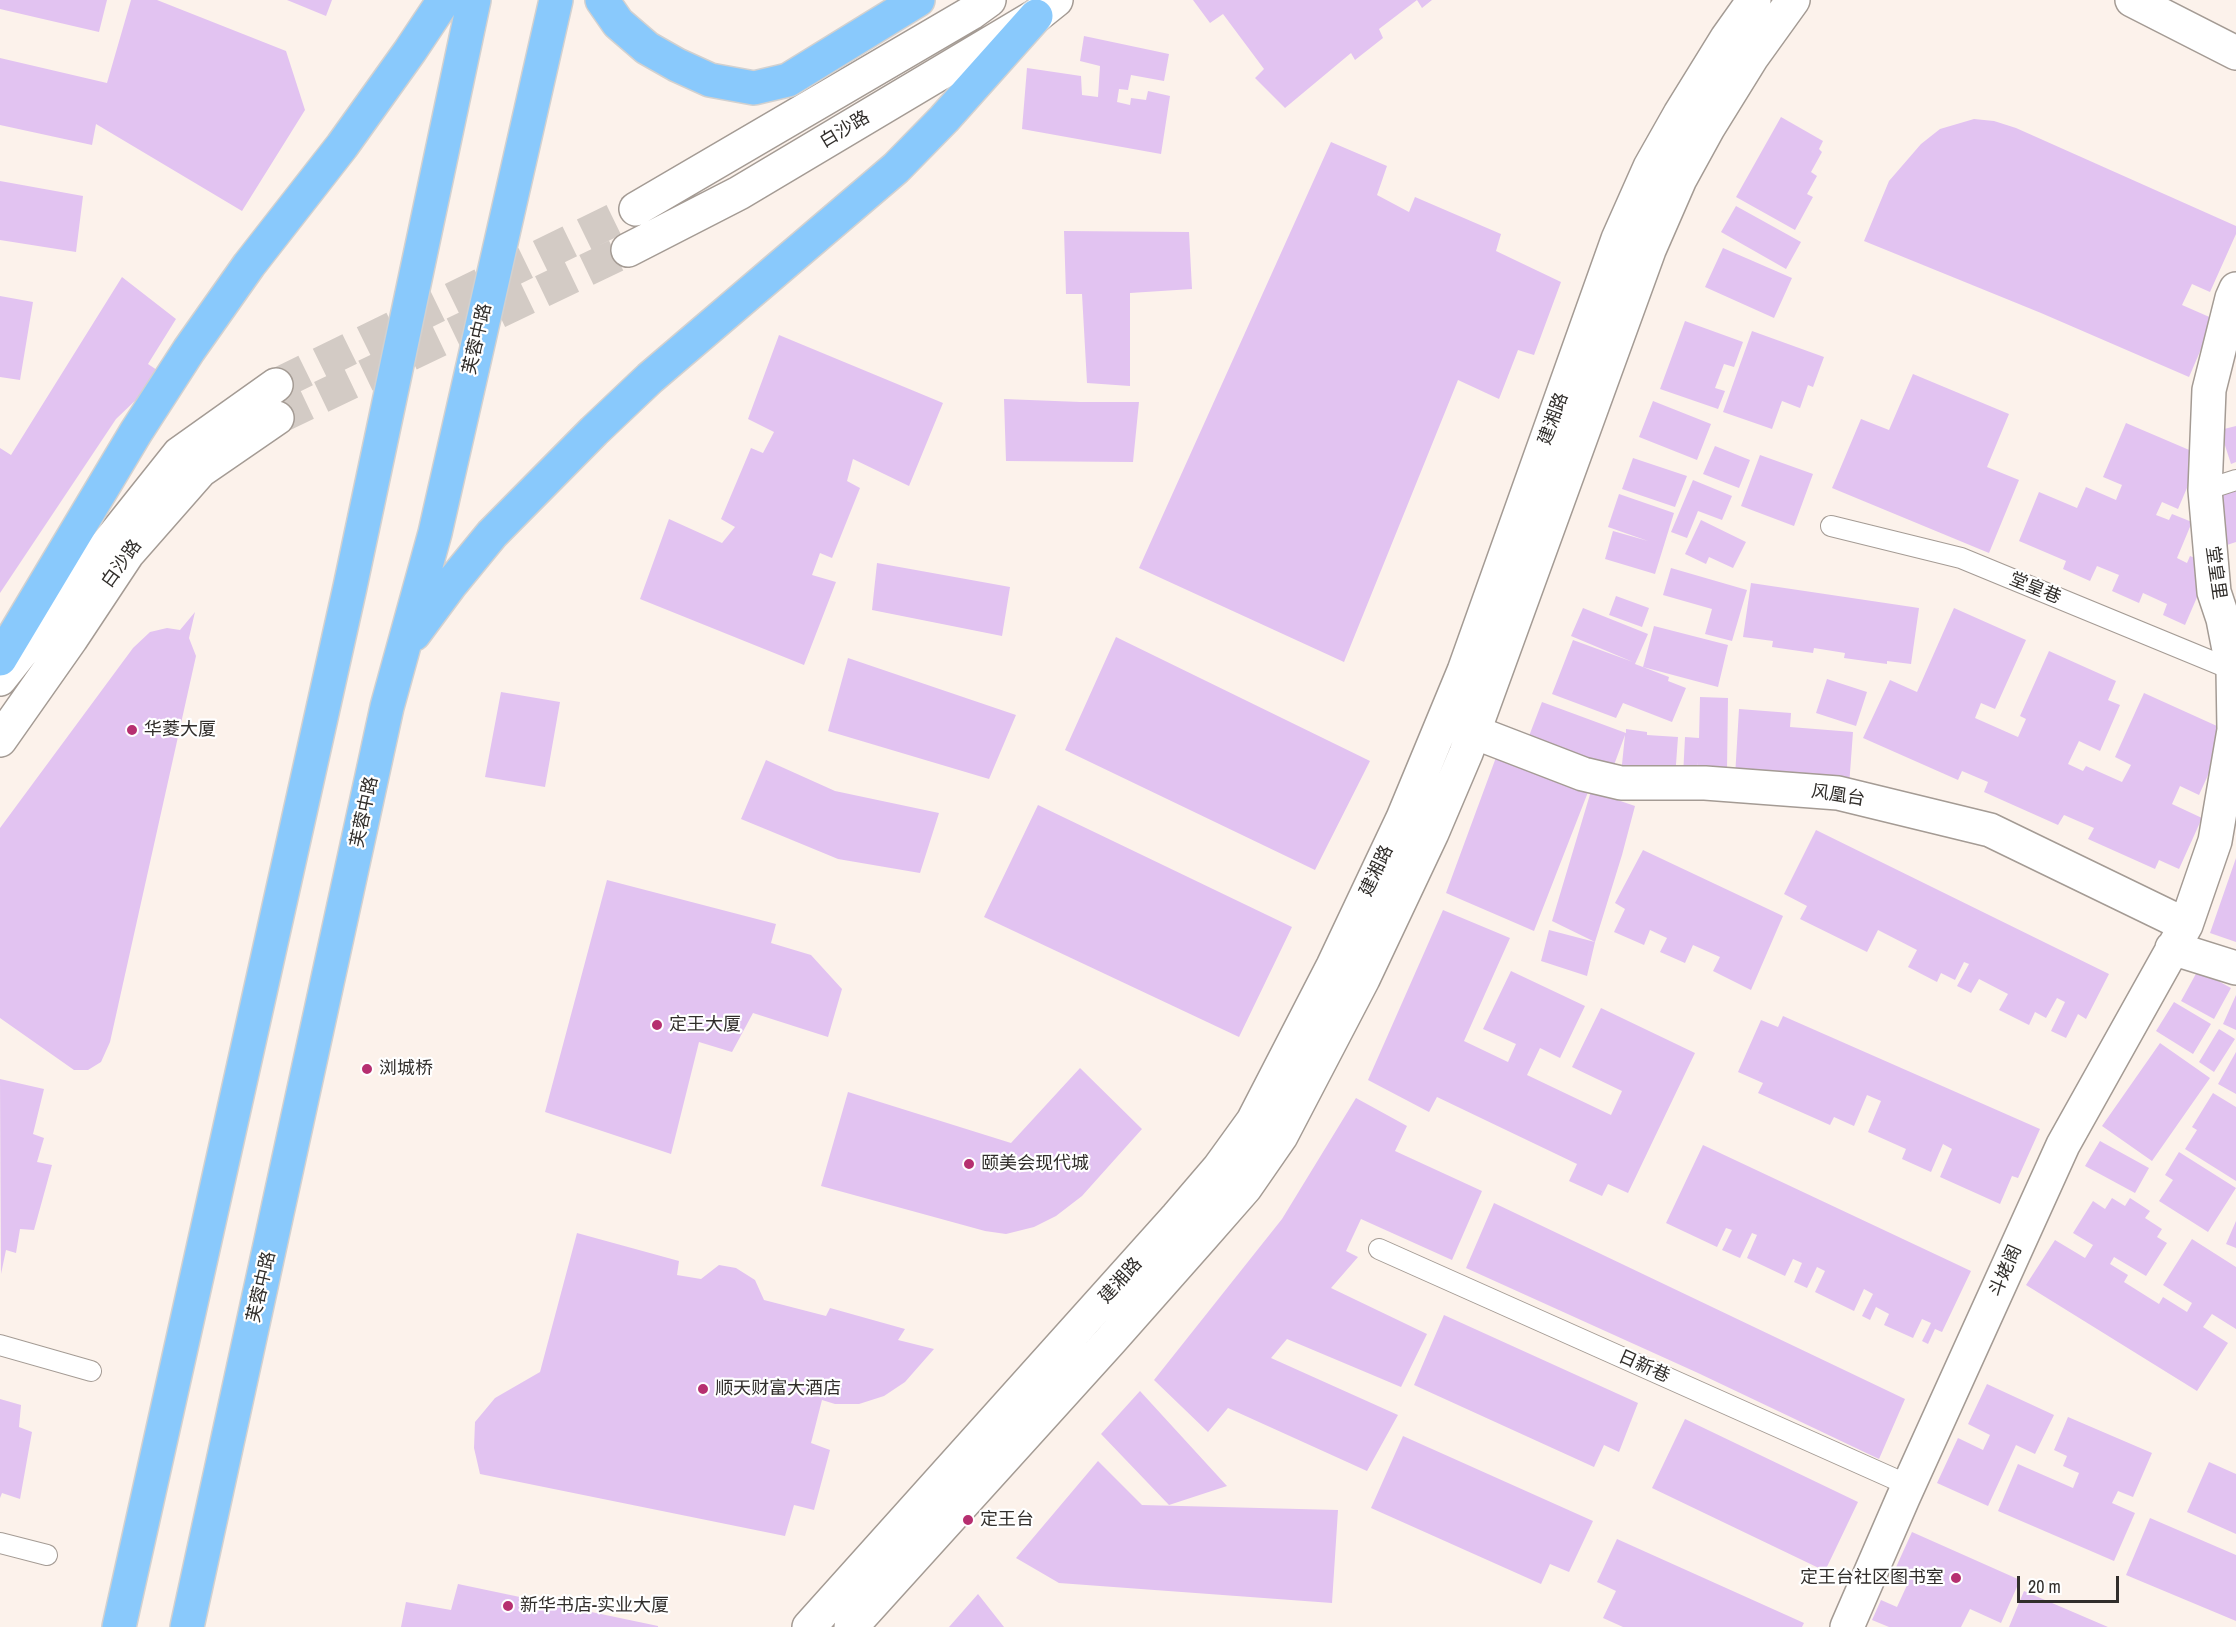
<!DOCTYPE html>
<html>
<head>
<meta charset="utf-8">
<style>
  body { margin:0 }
  #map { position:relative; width:2236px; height:1627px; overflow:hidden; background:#fcf2eb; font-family:"Archivo Narrow",sans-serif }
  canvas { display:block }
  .scale { position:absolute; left:2017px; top:1576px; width:102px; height:27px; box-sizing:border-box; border:3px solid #312e2b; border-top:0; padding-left:8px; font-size:18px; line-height:21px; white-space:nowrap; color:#312e2b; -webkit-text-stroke:4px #fff; paint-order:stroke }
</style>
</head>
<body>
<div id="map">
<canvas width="2236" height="1627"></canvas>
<div class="scale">20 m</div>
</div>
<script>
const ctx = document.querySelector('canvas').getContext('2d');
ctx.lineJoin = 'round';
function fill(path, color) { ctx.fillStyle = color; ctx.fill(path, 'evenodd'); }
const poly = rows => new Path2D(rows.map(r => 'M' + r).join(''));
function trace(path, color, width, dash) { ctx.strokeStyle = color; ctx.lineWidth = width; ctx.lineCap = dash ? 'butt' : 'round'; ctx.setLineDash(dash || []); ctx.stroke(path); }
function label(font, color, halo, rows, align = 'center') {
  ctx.font = font + ' "Archivo Narrow","Noto Sans SC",sans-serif'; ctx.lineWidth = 4.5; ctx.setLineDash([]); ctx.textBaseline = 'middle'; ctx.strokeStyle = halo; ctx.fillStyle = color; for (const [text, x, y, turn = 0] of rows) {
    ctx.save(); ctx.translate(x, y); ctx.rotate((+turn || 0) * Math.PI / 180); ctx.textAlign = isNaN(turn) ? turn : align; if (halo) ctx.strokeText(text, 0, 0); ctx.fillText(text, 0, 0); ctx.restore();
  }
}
fill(poly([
  [0,0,107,0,99,32,0,9],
  [131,0,157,0,286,51,305,110,242,211,96,124,92,145,0,125,0,58,107,83],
  [287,0,332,0,326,16],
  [1193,0,1417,0,1379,29,1383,38,1355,60,1351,53,1285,108,1255,78,1264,69,1223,14,1210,23],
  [1417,0,1432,0,1422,8],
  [1084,36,1169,54,1164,81,1131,75,1128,90,1119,89,1117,102,1130,105,1131,98,1146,100,1148,91,1170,96,1161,154,1022,129,1027,68,1081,76,1082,95,1098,97,1100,66,1080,61],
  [1781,117,1823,141,1819,149,1822,152,1811,172,1817,176,1807,194,1813,197,1795,230,1736,197],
  [1974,119,1994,121,2016,128,2236,226,2236,234,2210,292,2192,284,2182,305,2214,319,2189,377,2041,313,1864,241,1889,181,1921,144,1940,129],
  [1331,142,1387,166,1377,195,1409,212,1415,197,1501,234,1496,251,1561,282,1534,355,1518,350,1499,399,1458,380,1344,662,1139,568],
  [0,181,83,196,76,252,0,240],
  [1736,206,1801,242,1786,269,1721,232],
  [1064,231,1189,232,1192,289,1130,293,1130,386,1087,383,1082,294,1066,294],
  [1723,248,1792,278,1774,318,1705,287],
  [122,277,176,319,148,364,163,374,116,419,0,593,0,448,11,455],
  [0,296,33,302,20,380,0,377],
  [1685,321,1743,342,1734,367,1724,364,1715,388,1725,391,1718,409,1660,389],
  [1752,331,1824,357,1813,387,1808,385,1800,408,1782,401,1772,429,1723,412],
  [779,335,943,403,909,486,853,459,847,481,860,488,832,558,820,553,812,575,836,582,804,665,640,599,669,519,722,543,735,527,721,519,751,448,763,453,774,432,748,419],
  [1913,374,2009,414,1987,467,2019,480,1989,553,1832,488,1861,419,1889,430],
  [1004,399,1080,402,1139,402,1133,462,1006,461],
  [1653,401,1711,424,1697,460,1639,437],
  [2126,423,2201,455,2178,509,2162,502,2156,515,2169,520,2172,514,2192,522,2177,558,2187,563,2190,556,2211,565,2185,625,2163,615,2167,604,2143,593,2139,603,2112,591,2119,575,2097,566,2090,581,2063,569,2066,561,2019,541,2039,492,2077,508,2086,487,2116,500,2122,485,2103,477],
  [2236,426,2236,462,2231,464,2220,430],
  [1715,446,1750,460,1739,488,1703,474],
  [1760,455,1813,474,1794,526,1741,506],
  [1633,458,1687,476,1675,507,1622,489],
  [1693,480,1732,496,1722,520,1698,511,1687,538,1671,532],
  [2236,490,2236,542,2224,546,2210,498],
  [1619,494,1674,513,1655,574,1605,559,1613,531,1648,541,1608,527],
  [1701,520,1746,542,1733,568,1709,557,1706,564,1685,554],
  [877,563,1010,587,1002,636,872,610],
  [1671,568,1747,590,1732,641,1705,634,1712,609,1663,595],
  [1751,583,1919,608,1911,664,1887,661,1887,664,1844,658,1845,653,1814,648,1813,653,1772,647,1773,641,1743,637],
  [1616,596,1649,608,1642,627,1609,615],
  [1583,608,1648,634,1635,664,1669,677,1668,681,1686,688,1672,722,1623,703,1616,718,1552,694,1573,640,1633,662,1571,636],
  [1954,608,2026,640,1995,709,1981,703,1975,718,2018,737,2026,719,2020,716,2049,651,2116,681,2108,700,2120,705,2100,751,2079,741,2068,764,2083,771,2086,766,2122,782,2131,765,2115,757,2144,693,2228,731,2199,795,2180,786,2172,804,2202,818,2179,869,2159,860,2155,869,2088,839,2094,828,2064,815,2058,825,1984,792,1988,782,1962,771,1958,780,1863,738,1890,680,1917,692],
  [195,612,189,638,196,656,110,1042,101,1062,88,1070,74,1070,0,1018,0,828,133,648,150,632,167,628,180,630],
  [1654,626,1728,645,1718,687,1643,667],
  [1116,637,1370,761,1315,870,1065,750],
  [848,658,1016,715,989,779,828,731],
  [1827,679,1867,692,1856,726,1816,713],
  [501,692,560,702,545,787,485,777],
  [1700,697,1728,698,1727,769,1698,769,1698,762,1697,777,1683,776,1685,737,1699,738],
  [1542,702,1626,733,1626,729,1647,732,1647,735,1678,737,1675,778,1621,774,1625,735,1610,776,1526,744],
  [1739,709,1791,713,1790,727,1853,732,1849,786,1735,777],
  [1498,752,1590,787,1534,931,1446,893],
  [766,760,835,791,939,813,920,873,838,859,741,819],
  [1591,791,1635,806,1622,855,1595,942,1587,976,1541,961,1549,930,1595,942,1552,921],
  [1038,805,1292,927,1239,1037,984,917],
  [1816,830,2109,974,2086,1019,2078,1014,2066,1038,2051,1031,2065,1002,2057,998,2046,1018,2035,1012,2029,1025,1999,1010,2008,994,1979,979,1971,993,1957,986,1969,964,1964,962,1955,980,1941,973,1937,982,1908,967,1917,950,1878,930,1867,952,1800,919,1807,906,1784,894],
  [1643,850,1783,916,1751,990,1713,971,1720,957,1693,945,1685,963,1660,952,1667,938,1650,930,1644,945,1614,932,1625,909,1615,903],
  [2236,858,2236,942,2210,933],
  [607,880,776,924,771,943,811,955,842,989,828,1037,753,1013,732,1052,699,1042,671,1154,545,1112],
  [1443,910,1510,938,1464,1041,1508,1062,1516,1044,1483,1029,1511,971,1585,1006,1560,1058,1540,1048,1527,1075,1611,1115,1622,1091,1572,1067,1601,1008,1695,1053,1628,1193,1608,1184,1602,1196,1569,1181,1577,1164,1437,1097,1429,1112,1368,1080],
  [2198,970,2231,988,2214,1019,2181,1001],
  [2236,995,2236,1030,2223,1024],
  [2174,1002,2211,1024,2193,1054,2156,1031],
  [1783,1016,2040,1129,2018,1178,2012,1176,2000,1204,1940,1177,1952,1149,1943,1144,1931,1172,1902,1159,1906,1149,1868,1132,1881,1101,1867,1095,1854,1126,1834,1117,1830,1125,1758,1093,1763,1083,1738,1072,1761,1020,1778,1027],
  [2219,1029,2235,1039,2214,1072,2199,1062],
  [2160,1043,2210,1078,2152,1161,2102,1126],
  [2236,1052,2236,1094,2218,1084],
  [1080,1068,1142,1129,1082,1196,1056,1216,1034,1227,1006,1234,985,1231,821,1186,848,1092,1011,1143],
  [0,1079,44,1089,33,1134,44,1138,37,1162,52,1165,34,1230,20,1229,16,1253,6,1250,1,1274],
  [2213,1093,2236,1107,2236,1181,2185,1149,2197,1130,2192,1127],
  [1356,1098,1407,1126,1395,1151,1482,1191,1452,1260,1361,1219,1346,1251,1358,1257,1331,1288,1427,1334,1401,1387,1287,1339,1271,1358,1398,1415,1367,1471,1228,1408,1208,1432,1154,1380,1282,1219],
  [2100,1141,2149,1168,2135,1193,2085,1166],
  [1703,1145,1971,1271,1942,1332,1935,1329,1928,1344,1922,1341,1931,1323,1922,1319,1913,1338,1884,1325,1889,1314,1876,1307,1870,1320,1862,1316,1873,1294,1864,1289,1854,1311,1815,1292,1825,1271,1817,1267,1807,1288,1794,1282,1802,1263,1793,1259,1785,1276,1747,1258,1757,1235,1752,1233,1740,1258,1722,1250,1732,1230,1726,1228,1717,1247,1666,1223],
  [2179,1152,2236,1188,2208,1232,2159,1201,2173,1180,2165,1175],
  [2112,1198,2125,1206,2130,1198,2150,1211,2145,1218,2162,1229,2157,1237,2167,1243,2146,1276,2114,1257,2110,1264,2128,1275,2124,1282,2159,1304,2163,1297,2187,1312,2192,1303,2163,1285,2192,1239,2236,1267,2236,1329,2212,1314,2203,1327,2228,1343,2197,1391,2026,1285,2055,1240,2085,1258,2093,1245,2073,1233,2093,1201,2105,1209],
  [1494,1203,1905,1399,1879,1459,1698,1373,1466,1268],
  [2236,1221,2236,1248,2226,1244],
  [577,1233,679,1261,677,1275,701,1279,719,1265,736,1268,755,1280,764,1300,826,1316,830,1308,905,1329,898,1340,934,1349,905,1382,884,1396,859,1404,835,1404,822,1400,811,1443,830,1450,814,1510,794,1505,785,1536,480,1474,474,1448,475,1422,495,1398,540,1372],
  [1444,1315,1638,1403,1619,1452,1604,1445,1594,1467,1414,1385],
  [1987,1384,2054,1415,2035,1454,2016,1445,1988,1506,1937,1483,1958,1438,1983,1450,1990,1435,1968,1424],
  [1140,1391,1227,1486,1169,1505,1101,1434],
  [0,1399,21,1405,19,1427,32,1432,20,1499,2,1493,0,1498],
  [2068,1417,2152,1453,2133,1497,2118,1491,2112,1503,2135,1513,2114,1561,1998,1511,2018,1464,2073,1488,2079,1473,2063,1466,2067,1456,2054,1450],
  [1685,1419,1858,1502,1825,1571,1652,1488],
  [1403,1436,1593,1521,1569,1572,1550,1564,1541,1584,1371,1508],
  [1098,1461,1142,1505,1338,1510,1332,1603,1059,1583,1016,1558],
  [2209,1462,2236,1474,2236,1534,2187,1512],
  [2150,1518,2236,1555,2236,1621,2126,1575],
  [1912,1532,2020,1580,2001,1623,1970,1609,1961,1627,1889,1627,1872,1620,1881,1600,1897,1607,1908,1583,1892,1576],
  [1617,1539,1804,1623,1802,1627,1623,1627,1603,1618,1616,1591,1597,1582],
  [458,1584,658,1626,658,1627,401,1627,406,1602,451,1610],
  [2024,1591,2108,1627,2009,1627],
  [978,1594,1004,1627,949,1627]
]), '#e2c3f1');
trace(poly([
  [276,385,636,209],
  [277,418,628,250]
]), '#d3cbc5', 33, [33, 16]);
const lane = poly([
  [2205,490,2236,480],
  [1831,526,1961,558,2233,670],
  [1379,1249,1908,1485],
  [0,1345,91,1371],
  [0,1543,47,1555]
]);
const street = poly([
  [1474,732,1583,774,1621,783,1705,783,1838,793,1990,830,2186,925],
  [2172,948,2236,968],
  [1847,1627,1903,1498,2063,1145,2186,925,2215,841,2234,730,2233,670,2223,619,2214,592,2205,490,2209,390,2232,298,2236,289]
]);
const secondary = poly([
  [2132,0,2236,53],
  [636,209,971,13,989,0],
  [628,250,739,193,1036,16,1056,0],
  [0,679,179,454,276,385],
  [0,740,71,639,128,553,200,471,277,418],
  [809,1627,1177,1217,1219,1168,1253,1121,1333,966,1403,818,1435,741,1464,671,1618,239,1650,167,1680,114,1727,38,1754,0],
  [851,1627,1111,1340,1202,1237,1245,1188,1281,1136,1363,979,1432,833,1466,753,1649,250,1680,179,1708,128,1752,57,1793,0]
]);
const primary = poly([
  [602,0,618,23,647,48,677,65,710,80,754,88,788,80,918,0],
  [414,634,451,584,492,534,594,431,650,378,896,168,944,119,1036,16],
  [0,659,136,432,189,350,249,265,342,146,410,51,444,0],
  [119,1627,350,587,474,0],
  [187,1627,387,707,435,533,556,0]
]);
trace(lane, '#a49b94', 22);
trace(street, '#a49b94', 36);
trace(secondary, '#a49b94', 36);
trace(primary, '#d2d1d0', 36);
trace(lane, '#fff', 20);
trace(street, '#fff', 33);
trace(secondary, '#fff', 33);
trace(primary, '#89c9fc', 33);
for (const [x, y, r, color] of [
  [132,730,6,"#b62f70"],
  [657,1025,6,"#b62f70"],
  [367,1069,6,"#b62f70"],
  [969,1164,6,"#b62f70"],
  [703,1389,6,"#b62f70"],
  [968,1520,6,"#b62f70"],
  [1956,1578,6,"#b62f70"],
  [508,1606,6,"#b62f70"]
]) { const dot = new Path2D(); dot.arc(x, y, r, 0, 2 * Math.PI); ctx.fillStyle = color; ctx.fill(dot); trace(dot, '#fff', 2); }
label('18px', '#312e2b', '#fff', [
  ["白沙路",845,130,-31],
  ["芙蓉中路",478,339,-77],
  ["建湘路",1554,419,-70],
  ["白沙路",122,564,-54],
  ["堂皇里",2215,573,82],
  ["堂皇巷",2035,589,22],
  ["风凰台",1838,796,9],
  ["芙蓉中路",365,812,-78],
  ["建湘路",1377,871,-65],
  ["斗姥阁",2006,1271,-66],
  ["建湘路",1121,1281,-48],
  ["芙蓉中路",262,1287,-77],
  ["日新巷",1644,1367,24]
]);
label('18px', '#312e2b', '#fff', [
  ["华菱大厦",144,730],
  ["定王大厦",669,1025],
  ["浏城桥",379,1069],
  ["颐美会现代城",981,1164],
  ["顺天财富大酒店",715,1389],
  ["定王台",980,1520],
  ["定王台社区图书室",1944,1578,"right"],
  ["新华书店-实业大厦",520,1606]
], 'left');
</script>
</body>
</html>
